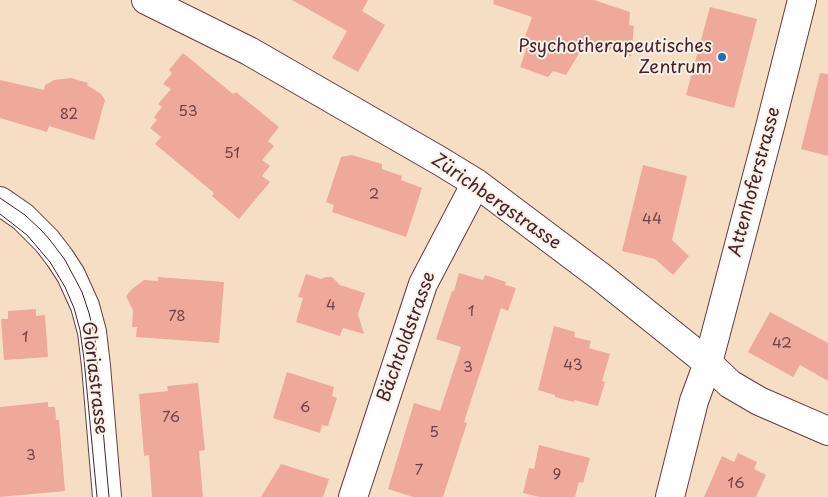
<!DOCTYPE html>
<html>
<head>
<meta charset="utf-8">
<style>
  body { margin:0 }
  canvas { display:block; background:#f5dec4 }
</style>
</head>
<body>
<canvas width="828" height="497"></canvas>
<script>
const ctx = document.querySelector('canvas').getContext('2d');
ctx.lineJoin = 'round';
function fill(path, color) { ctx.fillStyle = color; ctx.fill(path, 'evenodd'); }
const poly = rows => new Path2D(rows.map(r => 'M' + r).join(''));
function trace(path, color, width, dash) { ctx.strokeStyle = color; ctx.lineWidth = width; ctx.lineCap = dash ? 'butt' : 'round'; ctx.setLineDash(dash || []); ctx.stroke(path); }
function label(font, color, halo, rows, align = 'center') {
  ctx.font = font + ' "Playpen Sans",sans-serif'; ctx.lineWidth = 4; ctx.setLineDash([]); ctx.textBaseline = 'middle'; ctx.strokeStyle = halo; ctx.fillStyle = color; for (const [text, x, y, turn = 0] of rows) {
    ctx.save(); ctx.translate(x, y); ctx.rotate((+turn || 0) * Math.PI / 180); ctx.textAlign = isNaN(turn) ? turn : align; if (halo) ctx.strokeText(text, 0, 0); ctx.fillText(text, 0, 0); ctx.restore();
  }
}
fill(poly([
  [292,0,368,0,362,11,385,25,358,72,332,58,347,31],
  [494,0,594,0,630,12,629,25,634,26,631,56,610,49,607,52,584,45,566,75,553,71,548,77,520,67,526,50,521,48,532,17,493,4],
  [710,7,757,19,734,108,686,95],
  [183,53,233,94,236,92,279,127,268,141,274,146,262,160,270,166,262,176,270,182,239,219,212,196,214,193,155,144,161,137,150,128,157,120,154,117,162,107,158,104,171,89,163,84,172,73,169,70],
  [820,73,828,74,828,156,801,149],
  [71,78,88,83,87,85,101,94,105,100,94,140,49,126,47,132,0,118,0,80,44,90,45,85,54,80],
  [352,155,382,164,382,169,402,176,401,180,422,188,406,237,332,212,334,205,326,202,341,157],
  [643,165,687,176,672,240,689,256,673,275,655,259,622,251],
  [459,273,483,280,485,275,506,282,505,285,516,288,508,311,501,308,464,422,467,423,443,497,413,497,388,489,414,403,440,411,461,347,436,339,452,291,454,291],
  [306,274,321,279,326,277,332,277,340,285,365,293,358,314,364,334,343,328,340,336,296,322,303,298,298,297],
  [158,277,224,282,219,343,136,337,137,327,132,327,133,310,126,296,132,289,144,280,158,281],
  [36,309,36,316,45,315,48,357,4,360,1,319,8,319,8,311],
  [770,312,828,343,828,381,800,365,793,377,748,352],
  [554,326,575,332,574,337,591,341,589,348,610,354,602,381,605,382,598,406,574,400,574,402,555,397,555,395,538,390],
  [287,372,334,387,332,396,337,398,328,426,322,425,320,433,273,418],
  [198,383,205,450,199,451,203,497,152,497,149,455,144,456,139,394,168,391,167,386],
  [48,402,48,407,55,407,56,420,59,420,65,491,0,497,0,407],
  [539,445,590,458,583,483,579,482,575,497,540,497,523,493,529,468,534,469],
  [738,453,757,462,754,469,766,475,756,497,704,497,722,456,734,462],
  [281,464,329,479,323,497,261,497]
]), '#efa99b');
const minor = poly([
  [146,0,249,51,440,161,476,183,601,277,708,363,730,384,759,401,828,431],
  [0,201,23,217,47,241,60,258,71,275,85,306,92,332,96,366,107,497],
  [353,497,423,284,476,183],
  [670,497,694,401,708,363,771,123,802,0]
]);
trace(minor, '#643c42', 30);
trace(minor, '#fff', 28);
trace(poly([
  [0,198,25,215,41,230,50,240,65,260,82,292,89,313,95,339,109,497],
  [0,214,27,235,50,262,65,287,74,308,80,330,84,359,97,497]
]), '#4a1f2b', 1);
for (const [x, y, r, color] of [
  [722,57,5,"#1f6fb2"]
]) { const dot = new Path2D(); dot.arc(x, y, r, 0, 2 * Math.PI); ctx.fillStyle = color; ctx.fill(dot); trace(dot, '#f7f3e8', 2); }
label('15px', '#734247', null, [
  ["53",188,112],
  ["82",69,115],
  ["51",232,154],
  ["2",374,195],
  ["44",652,220],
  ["4",331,306],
  ["1",471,312],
  ["78",177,317],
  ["1",25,338],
  ["42",782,344],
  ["43",573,366],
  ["3",468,368],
  ["6",305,408],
  ["76",171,418],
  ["5",434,433],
  ["3",31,456],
  ["7",419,471],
  ["9",557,475],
  ["16",736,484]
]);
label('18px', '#4a1f2b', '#f7f3e8', [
  ["Psychotherapeutisches",712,47],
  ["Zentrum",712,68]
], 'right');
label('18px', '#4a1f2b', '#f7f3e8', [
  ["Attenhoferstrasse",755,182,-75],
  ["Zürichbergstrasse",496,202,35],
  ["Bächtoldstrasse",407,337,-70],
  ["Gloriastrasse",94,378,83]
]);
</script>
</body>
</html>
